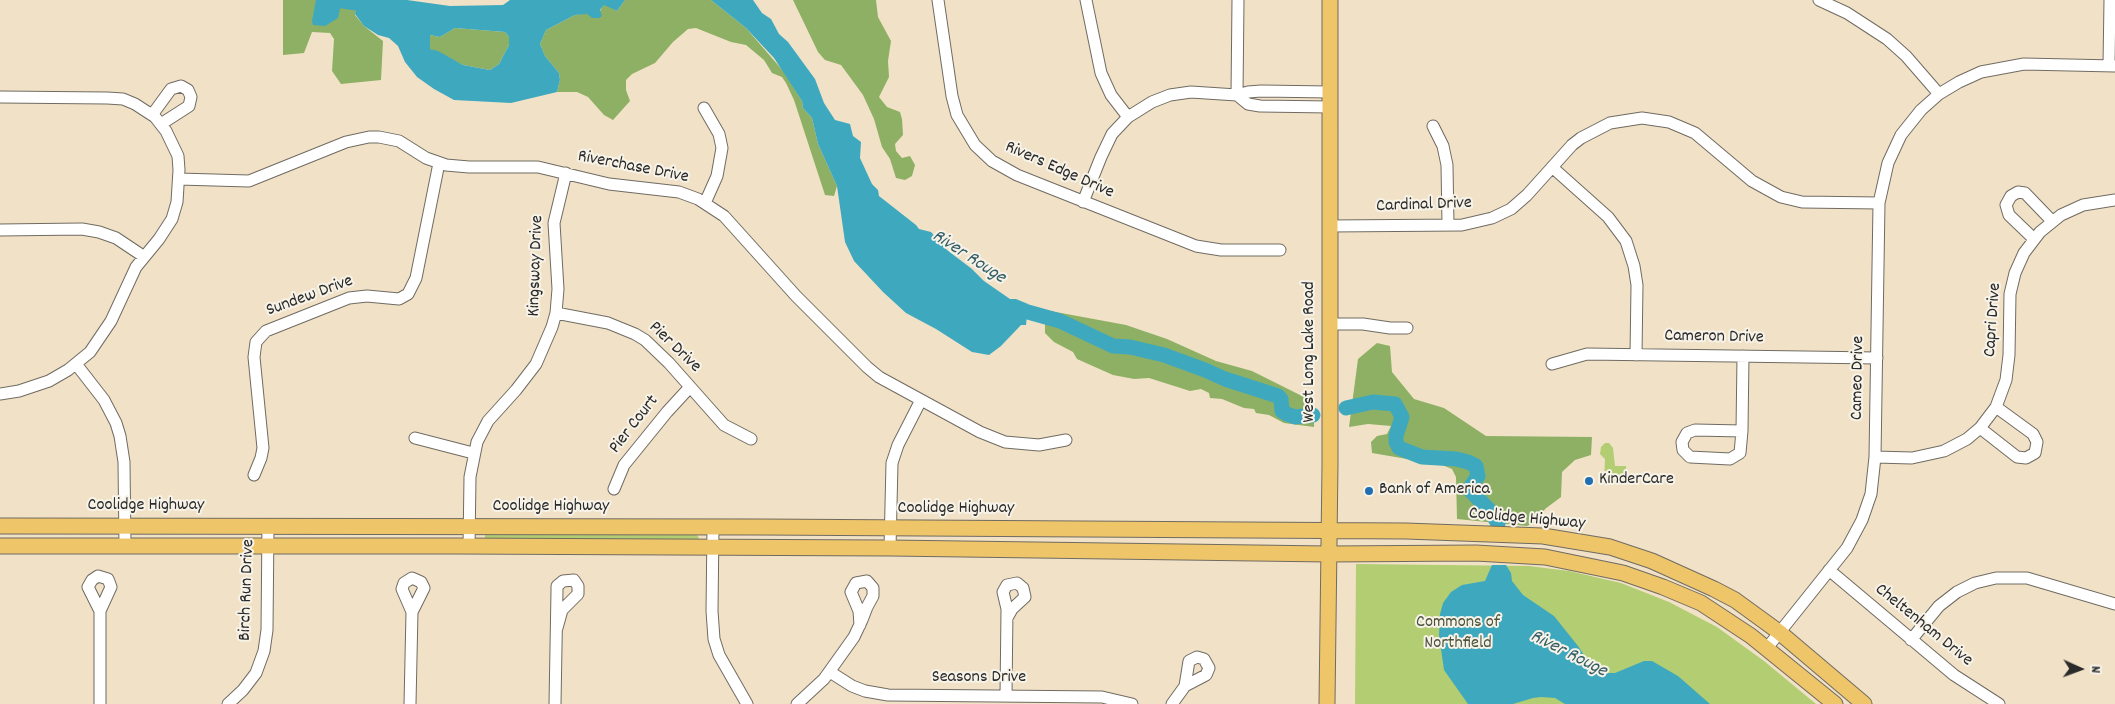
<!DOCTYPE html>
<html>
<head>
<meta charset="utf-8">
<style>
  body { margin:0 }
  #map { position:relative; width:2115px; height:704px; overflow:hidden; background:#f1e2c7; font-family:Dekko,sans-serif }
  canvas { display:block }
  .north { position:absolute; left:2055px; top:644px; width:50px; height:50px; -webkit-text-stroke:4px #f7f3e8; paint-order:stroke; rotate:92deg; font-size:14px; font-weight:700; line-height:20px; text-align:center; color:#2b2b2b }
  .north::after { content:''; display:block; margin:auto; width:18px; height:22px; background:#2b2b2b; clip-path:polygon(50% 0,100% 100%,50% 72%,0 100%) }
</style>
</head>
<body>
<div id="map">
<canvas width="2115" height="704"></canvas>
<div class="north">N</div>
</div>
<script>
const ctx = document.querySelector('canvas').getContext('2d');
ctx.lineJoin = 'round';
function fill(path, color) { ctx.fillStyle = color; ctx.fill(path, 'evenodd'); }
const poly = rows => new Path2D(rows.map(r => 'M' + r).join(''));
function trace(path, color, width, dash) { ctx.strokeStyle = color; ctx.lineWidth = width; ctx.lineCap = dash ? 'butt' : 'round'; ctx.setLineDash(dash || []); ctx.stroke(path); }
function label(font, color, halo, rows, align = 'center') {
  ctx.font = font + ' Dekko,sans-serif'; ctx.lineWidth = 4; ctx.setLineDash([]); ctx.textBaseline = 'middle'; ctx.strokeStyle = halo; ctx.fillStyle = color; for (const [text, x, y, turn = 0] of rows) {
    ctx.save(); ctx.translate(x, y); ctx.rotate((+turn || 0) * Math.PI / 180); ctx.textAlign = isNaN(turn) ? turn : align; if (halo) ctx.strokeText(text, 0, 0); ctx.fillText(text, 0, 0); ctx.restore();
  }
}
fill(poly([
  [1605,443,1609,443,1613,448,1615,466,1626,466,1626,482,1604,482,1605,459,1600,454,1601,447],
  [488,532,692,534,697,535,699,538,695,542,485,539,485,535],
  [1356,564,1529,566,1569,571,1621,583,1669,602,1717,627,1764,661,1816,704,1355,704]
]), '#b3cd72');
fill(poly([
  [283,0,357,0,355,15,364,26,383,41,381,80,341,84,332,71,334,39,330,33,312,32,304,53,283,55],
  [625,0,711,0,746,28,784,72,802,101,803,108,812,118,818,144,837,186,834,196,825,195,794,100,786,83,782,77,772,73,764,60,746,45,731,42,696,28,688,29,673,42,655,63,632,74,626,80,626,90,630,101,613,120,604,115,588,97,577,92,557,92,560,80,559,73,545,56,540,44,546,30,575,15,600,11,604,4,617,11],
  [793,0,876,0,878,17,891,41,888,61,889,77,879,97,887,107,900,112,902,119,903,135,895,144,896,151,902,158,910,156,915,165,912,176,905,180,896,178,890,159,882,147,874,119,863,95,841,65,825,60,818,52],
  [455,28,505,32,509,37,509,45,499,64,490,70,463,65,430,49,430,35,440,37],
  [1045,310,1126,325,1167,339,1216,361,1252,371,1314,402,1314,427,1284,423,1269,415,1256,413,1254,409,1244,408,1222,399,1210,398,1209,393,1201,389,1190,391,1149,378,1134,379,1113,375,1077,359,1073,352,1054,342,1045,333],
  [1377,343,1390,346,1392,372,1414,399,1444,408,1486,436,1592,437,1591,455,1575,460,1562,472,1561,497,1545,509,1539,520,1527,526,1457,519,1456,477,1452,469,1442,465,1372,453,1371,442,1377,436,1387,434,1391,426,1368,424,1349,427,1358,359]
]), '#8eb064');
fill(poly([
  [316,0,342,0,338,18,325,26,313,25,312,21],
  [357,0,407,0,450,6,503,5,510,0,625,0,617,11,604,5,600,10,602,16,599,18,592,18,587,14,575,15,546,30,540,44,545,56,559,73,560,80,557,92,511,103,454,100,434,89,417,77,405,62,398,46,389,38,378,35,364,26,355,14],
  [455,28,505,32,509,37,509,45,499,64,490,70,463,65,438,51,430,49,430,35,440,37],
  [711,0,753,0,762,13,771,19,779,34,788,42,815,79,824,103,835,120,850,124,853,136,861,142,860,158,872,184,878,190,879,196,916,225,919,229,931,232,947,250,972,269,984,281,1010,299,1016,299,1028,304,1026,325,1021,325,1001,346,989,355,972,352,936,329,906,313,883,292,854,261,845,242,837,186,818,144,812,118,803,108,802,101,774,58,746,28],
  [1492,565,1506,565,1511,573,1512,581,1523,595,1554,616,1578,646,1593,669,1602,673,1615,673,1644,661,1652,661,1678,676,1710,704,1565,704,1555,698,1541,697,1533,698,1513,704,1468,704,1444,670,1439,635,1440,614,1443,603,1451,592,1462,585,1485,581]
]), '#3ea9be');
trace(poly([
  [336,0,363,4,374,10],
  [1010,307,1060,321,1113,346,1130,347,1164,355,1205,370,1225,379,1278,396,1281,399,1282,411,1287,414,1295,417,1313,415],
  [1346,408,1373,402,1395,404,1402,417,1396,436,1396,442,1399,448,1422,457,1456,459,1468,462,1476,466,1478,476,1469,489,1492,513,1498,524]
]), '#3ea9be', 15);
const minor = poly([
  [938,0,952,96,957,115,975,145,992,161,1017,175,1196,246,1221,250,1280,250],
  [1086,0,1101,73,1111,95,1128,117],
  [1819,0,1847,13,1887,39,1906,56,1939,94],
  [2109,65,2110,0],
  [1237,95,1248,104,1260,106,1330,107],
  [1237,95,1238,0],
  [0,97,107,98,123,99,135,104,155,117,166,131,178,156,179,170,177,202,172,219,159,239,136,267,111,321,90,352,68,370,49,381,19,391,0,394],
  [704,108,719,134,722,148,717,176,705,203],
  [152,115,171,89,181,86,188,90,191,97,189,106,161,124],
  [1433,126,1443,146,1447,165,1448,225],
  [1552,167,1608,217,1626,241,1634,266,1637,285,1636,355],
  [179,179,249,181,346,142,369,137,379,137,399,141,426,158,446,165,469,167,538,167,609,184,679,192,698,199,724,216,796,296,867,367,879,377,980,432,1005,442,1039,445,1066,440],
  [1083,202,1101,157,1112,134,1128,117,1152,102,1170,95,1191,92,1237,95,1248,92,1261,91,1330,92],
  [1329,226,1462,225,1492,218,1511,209,1527,195,1572,145,1581,138,1610,123,1642,118,1669,122,1695,133,1752,181,1781,197,1802,202,1879,203],
  [0,230,82,229,99,232,116,238,143,256],
  [2034,239,2009,215,2006,205,2011,196,2018,192,2025,193,2052,221],
  [556,313,608,323,635,334,645,340,669,363,724,425,751,439],
  [1330,324,1363,324,1390,328,1407,328],
  [76,364,104,400,116,423,120,436,124,462,125,546],
  [1552,364,1587,354,1877,358],
  [1980,428,2017,457,2026,458,2035,453,2037,442,2033,434,1996,407],
  [1695,430,1742,431,1740,453,1730,459,1690,457,1683,450,1682,442,1687,433,1695,430],
  [1742,431,1743,356],
  [415,438,473,453],
  [1875,457,1912,458,1944,451,1967,439,1980,428,1996,407,2006,380,2009,355,2010,294,2015,273,2024,253,2040,232,2061,215,2083,205,2115,200],
  [254,475,261,458,263,448,254,357,256,342,266,331,349,298,367,296,399,299,408,294,416,278,439,163],
  [614,489,624,465,667,412,690,387],
  [713,527,712,611,714,639,719,655,747,704],
  [469,546,470,477,477,442,488,421,516,390,536,364,552,327,556,313,558,289,554,223,566,173],
  [890,548,892,463,898,445,921,400],
  [1829,570,1954,675,1999,704],
  [1911,640,1939,606,1957,592,1975,583,1996,578,2027,578,2115,604],
  [1767,648,1847,548,1862,520,1871,494,1875,457,1879,203,1888,163,1901,135,1921,110,1939,94,1959,82,1981,72,2024,64,2115,66],
  [830,672,852,686,865,691,888,695,1102,697,1132,704],
  [1006,696,1007,609,1003,592,1007,585,1017,583,1023,588,1025,597,1012,609,1007,618],
  [100,704,100,611,111,587,108,579,98,576,92,580,88,587,100,611],
  [228,704,243,690,256,673,264,651,267,630,268,525],
  [410,704,412,612,402,589,404,583,412,578,421,582,424,588,412,612],
  [555,704,557,590,557,586,563,581,574,580,578,586,578,594,562,610,557,628],
  [797,704,824,679,854,637,862,620,867,607,873,596,873,588,867,581,856,583,851,592,859,611,860,625],
  [1172,704,1185,686,1206,675,1209,668,1204,659,1197,657,1189,661,1185,686]
]);
const major = poly([
  [0,526,760,527,1406,531,1543,536,1610,547,1652,561,1714,589,1735,600,1779,632,1864,704],
  [0,546,455,546,890,548,1328,554,1476,553,1545,557,1623,573,1663,587,1701,603,1751,636,1835,704],
  [1327,704,1330,464,1330,0]
]);
trace(minor, '#706b62', 13);
trace(major, '#706b62', 17);
trace(minor, '#fff', 11);
trace(major, '#eec569', 15);
for (const [x, y, r, color] of [
  [1589,481,5,"#1f6fb2"],
  [1369,491,5,"#1f6fb2"]
]) { const dot = new Path2D(); dot.arc(x, y, r, 0, 2 * Math.PI); ctx.fillStyle = color; ctx.fill(dot); trace(dot, '#f7f3e8', 2); }
label('18px', '#2b2b2b', '#f7f3e8', [
  ["Riverchase Drive",633,168,11],
  ["Rivers Edge Drive",1059,171,24],
  ["Cardinal Drive",1424,206,-2],
  ["Kingsway Drive",537,266,-88],
  ["Sundew Drive",310,297,-20],
  ["Capri Drive",1994,320,-86],
  ["Cameron Drive",1714,338,1],
  ["Pier Drive",674,348,44],
  ["West Long Lake Road",1311,352,-90],
  ["Cameo Drive",1859,378,-89],
  ["Pier Court",635,425,-52],
  ["Coolidge Highway",146,507],
  ["Coolidge Highway",551,508],
  ["Coolidge Highway",956,510],
  ["Coolidge Highway",1527,520,5],
  ["Birch Run Drive",248,590,-88],
  ["Cheltenham Drive",1923,626,39],
  ["Seasons Drive",979,679]
]);
label('18px', '#2b2b2b', '#f7f3e8', [
  ["KinderCare",1599,481],
  ["Bank of America",1379,491]
], 'left');
label('18px', '#4d543d', '#f7f3e8', [
  ["Commons of",1458,624],
  ["Northfield",1458,645]
]);
label('italic 19px', '#335d66', '#f7f3e8', [
  ["River Rouge",968,258,33],
  ["River Rouge",1568,655,27]
]);
</script>
</body>
</html>
